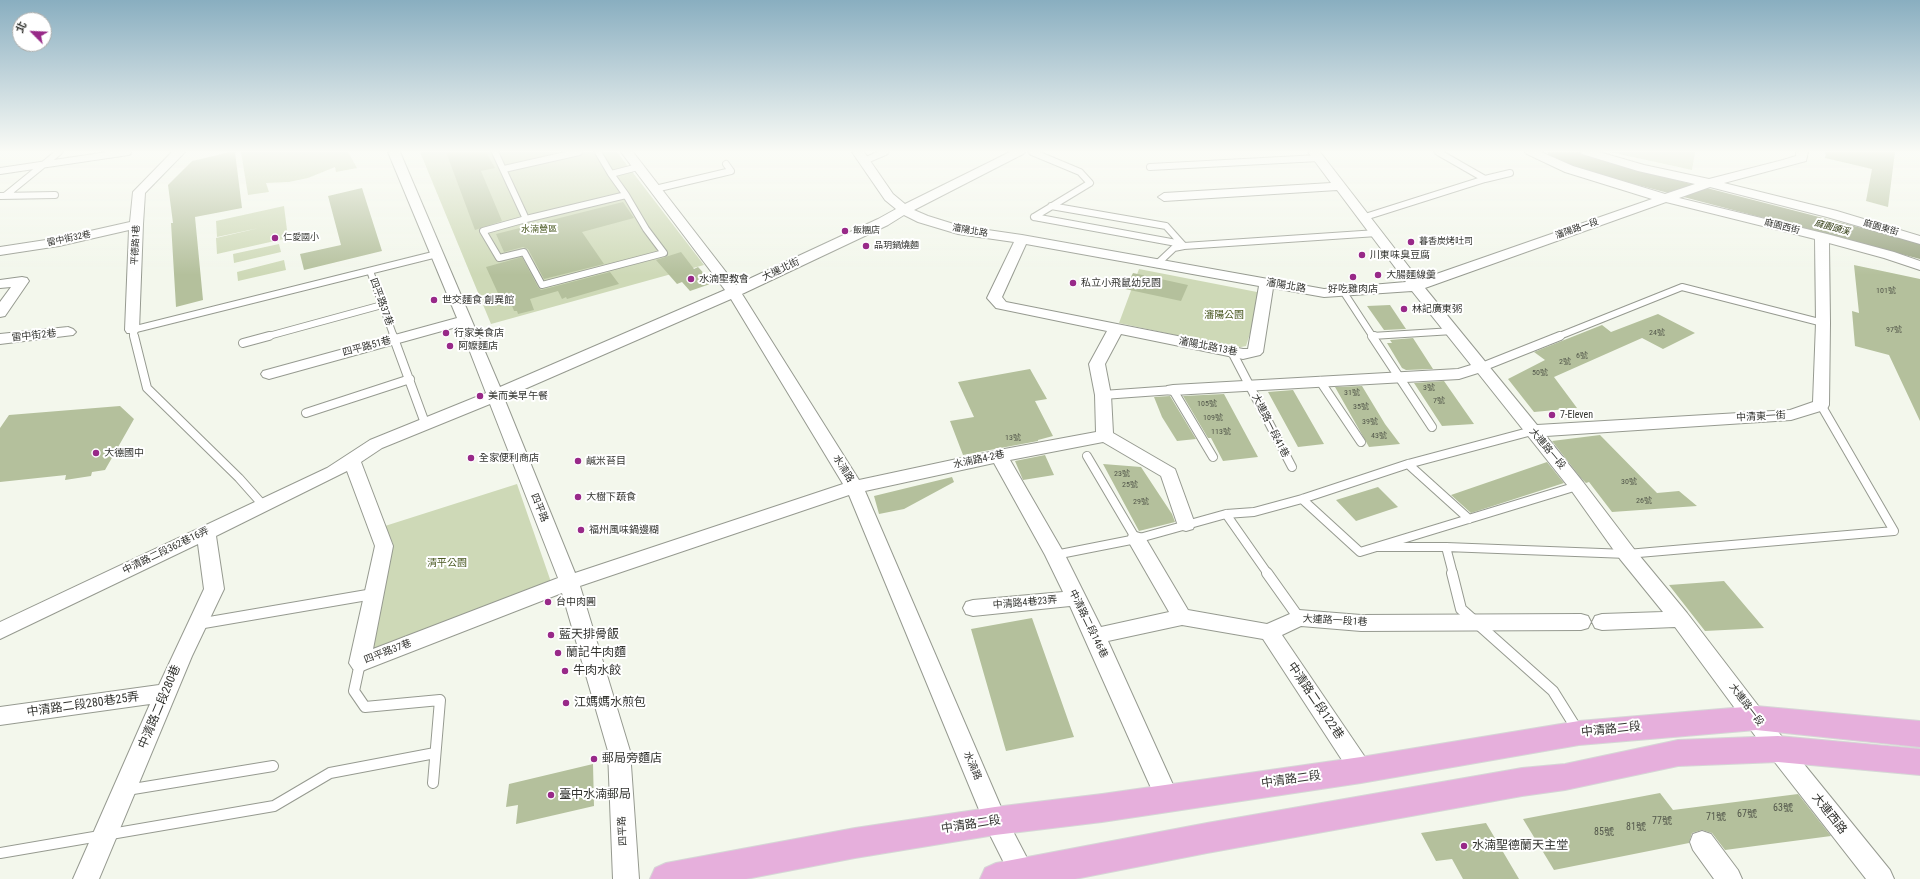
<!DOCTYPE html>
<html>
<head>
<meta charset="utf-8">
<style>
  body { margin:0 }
  #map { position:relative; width:1920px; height:879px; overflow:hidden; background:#f3f7ec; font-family:"Roboto Condensed","Noto Sans TC",sans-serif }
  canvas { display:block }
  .north { position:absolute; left:12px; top:12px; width:40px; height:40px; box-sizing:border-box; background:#fff; border:1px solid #adaeac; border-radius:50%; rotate:294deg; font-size:11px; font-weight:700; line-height:16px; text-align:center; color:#333430 }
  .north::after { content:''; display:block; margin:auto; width:14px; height:18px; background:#982988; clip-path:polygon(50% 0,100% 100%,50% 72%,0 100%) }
</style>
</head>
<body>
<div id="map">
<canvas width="1920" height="879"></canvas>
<div class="north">北</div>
</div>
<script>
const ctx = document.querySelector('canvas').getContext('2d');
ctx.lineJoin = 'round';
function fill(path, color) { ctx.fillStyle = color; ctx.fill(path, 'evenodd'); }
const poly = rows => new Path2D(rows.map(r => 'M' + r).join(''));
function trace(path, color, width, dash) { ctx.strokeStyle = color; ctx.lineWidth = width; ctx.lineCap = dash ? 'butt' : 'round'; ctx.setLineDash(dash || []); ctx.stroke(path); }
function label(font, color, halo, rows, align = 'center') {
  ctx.font = font + ' "Roboto Condensed","Noto Sans TC",sans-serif'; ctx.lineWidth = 4; ctx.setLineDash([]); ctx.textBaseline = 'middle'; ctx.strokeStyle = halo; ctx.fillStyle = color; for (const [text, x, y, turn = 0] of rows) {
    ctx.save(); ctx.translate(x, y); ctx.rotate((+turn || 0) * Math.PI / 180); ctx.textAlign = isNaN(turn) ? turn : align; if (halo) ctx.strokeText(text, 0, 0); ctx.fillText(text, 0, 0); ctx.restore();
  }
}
fill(poly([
  [241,152,348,152,357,168,336,172,335,167,308,178,289,182,266,183,269,192,248,195],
  [420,152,617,152,704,265,491,324],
  [1610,152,1695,152,1692,170],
  [284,206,288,238,217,254,216,238,259,228,217,237,216,221],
  [279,244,281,252,234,263,233,254],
  [284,260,286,270,238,281,237,272],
  [1139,269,1257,292,1262,296,1246,346,1236,348,1119,323],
  [517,484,551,582,373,649,393,544,385,526]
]), '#ced9b7');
fill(poly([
  [1547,152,1581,152,1610,163,1920,243,1920,259,1592,173,1550,157,1547,152]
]), '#9aa583');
fill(poly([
  [231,152,235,152,242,208,195,217,203,300,176,307,171,223,173,223,168,185,192,161],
  [446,152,486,152,495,168,481,171,502,221,475,230],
  [1826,152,1895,152,1888,207,1866,201,1872,169,1825,158],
  [362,188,382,251,304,270,300,254,341,245,328,196],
  [623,202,634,218,582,232,604,264,544,279,528,249,523,247,504,252,496,234],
  [681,252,694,269,698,267,713,283,690,291,682,282,677,284,656,260],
  [522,257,538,287,541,290,610,272,619,284,567,299,566,297,562,299,558,291,530,299,534,310,518,314,517,311,514,311,510,300,502,302,486,267],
  [1854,265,1920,279,1920,421,1889,355,1855,346,1852,311,1859,313],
  [1133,273,1188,285,1181,301,1125,289],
  [1390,305,1406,329,1384,330,1367,306],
  [1658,314,1695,333,1663,349,1642,338,1554,377,1577,408,1534,412,1508,379,1545,360,1534,352,1602,325,1611,332],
  [1413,338,1433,369,1406,370,1402,368,1387,343,1392,343,1390,340],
  [1030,369,1047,399,1035,401,1053,436,1038,440,1038,441,963,455,950,421,974,417,958,382],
  [1444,381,1474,424,1442,426,1414,383],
  [1362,386,1385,424,1400,444,1369,447,1335,387],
  [1293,390,1324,444,1298,447,1268,392],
  [1224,394,1258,457,1223,461,1211,438,1208,438,1183,396],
  [1170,396,1196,439,1177,441,1162,417,1154,397],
  [120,406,134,419,105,470,92,472,91,476,65,480,66,475,0,482,0,428,9,415],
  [1600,435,1657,493,1679,491,1697,506,1612,512,1589,482,1586,483,1581,478,1552,441],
  [1045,455,1054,475,1023,480,1015,461],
  [1547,462,1564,483,1471,513,1451,495],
  [1103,464,1141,467,1172,514,1175,522,1139,531],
  [952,477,954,482,904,509,879,514,874,496],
  [1378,487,1398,507,1356,521,1336,500],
  [1724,581,1764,628,1705,631,1669,585],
  [1032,618,1074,737,1006,751,971,629],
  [593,764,594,806,516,824,518,805,506,807,509,784],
  [1660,793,1673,810,1798,794,1831,836,1725,850,1712,833,1702,830,1692,833,1689,843,1554,870,1523,819],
  [1486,823,1519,879,1463,879,1452,859,1436,861,1421,833]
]), '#b4c09c');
const serviceFar2 = poly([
  [495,152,526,219,626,195,611,174],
  [598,152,611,174,638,167],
  [1032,152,1080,172,1090,183,1034,217],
  [864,161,885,152],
  [1150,167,1319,158],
  [504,169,579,152],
  [0,171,128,152],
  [1485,179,1510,173],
  [655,189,731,171,726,164],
  [6,195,59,152],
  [0,196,55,195],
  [1051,206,1166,226,1183,245],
  [1034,217,1182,244],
  [1365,217,1485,179,1438,152],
  [526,219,483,231,499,258,524,252,542,285,664,253,646,229,626,195],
  [1157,264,1174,248,1184,246,1377,233],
  [370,271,394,337],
  [1343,291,1373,337],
  [1372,336,1453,331],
  [134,337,132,330,437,254],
  [265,337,382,305],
  [1557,337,1682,287,1823,323]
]);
const serviceFar1 = poly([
  [134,336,147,388,239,478,263,505],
  [393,336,425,423],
  [1372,336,1432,427],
  [1372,336,1374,336],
  [243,343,269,336],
  [1232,352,1292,467],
  [1482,367,1560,336],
  [1320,381,1361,442],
  [1103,395,1173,390,1213,457],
  [306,413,410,379],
  [1087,456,1136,539],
  [1408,464,1469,519],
  [1302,499,1360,552,1577,486],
  [1226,514,1268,574],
  [1378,547,1446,547,1627,554,1894,531,1821,405],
  [1446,547,1453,574],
  [1055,555,1136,539,1226,514,1254,512,1302,499,1408,464,1532,431]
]);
const service = poly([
  [1267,573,1299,618],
  [1452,573,1461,609,1553,691,1578,731],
  [198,624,373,594],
  [360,663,354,691,365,707,440,700,433,783],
  [127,790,273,766],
  [0,853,274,806,330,773,435,753]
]);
const minor = poly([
  [172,152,185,152,145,193,143,224,139,330,137,333,127,333,125,330,129,230,59,246,0,255,0,247,59,238,130,222,133,192,172,152],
  [388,152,400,152,500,387,725,290,621,152,633,152,736,285,878,219,896,209,885,200,852,152,864,152,893,194,905,204,1010,152,1025,152,1023,154,914,210,928,216,960,226,1022,235,1324,289,1406,282,1337,190,1164,201,1158,197,1164,193,1331,183,1308,152,1320,152,1419,280,1652,199,1565,172,1527,154,1525,152,1541,152,1573,166,1665,194,1695,184,1638,171,1582,154,1580,152,1599,152,1644,165,1709,179,1783,160,1796,156,1796,152,1808,152,1806,161,1724,183,1837,211,1920,236,1920,244,1827,217,1710,187,1679,198,1827,234,1894,252,1920,261,1920,270,1884,258,1829,243,1830,323,1829,405,1827,409,1791,420,1546,436,1583,482,1634,549,1687,613,1786,742,1890,870,1894,879,1866,879,1770,756,1675,627,1602,630,1595,628,1592,622,1595,616,1602,614,1663,612,1620,559,1571,490,1478,373,1459,379,1173,395,1167,394,1165,390,1167,386,1173,385,1458,369,1471,365,1412,291,1324,297,1273,288,1263,352,1260,355,1243,359,1121,334,1105,364,1111,395,1113,433,1175,469,1195,524,1193,529,1186,531,1179,529,1161,476,1103,442,1010,460,1065,555,1101,627,1169,612,1127,539,1129,534,1136,532,1143,534,1188,610,1267,624,1299,610,1361,615,1581,614,1588,616,1591,622,1588,628,1581,630,1361,631,1301,626,1282,635,1369,763,1373,770,1369,777,1361,780,1353,777,1263,639,1182,625,1108,641,1179,798,1175,806,1167,809,1159,806,1070,606,973,616,966,614,963,608,966,602,973,600,1063,592,1045,555,994,463,865,491,1004,814,1038,879,1012,879,987,829,849,495,580,586,630,751,639,879,613,879,608,751,562,593,367,669,360,672,353,669,349,663,375,546,347,471,216,536,224,589,192,656,99,879,73,879,150,704,0,725,0,707,159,685,204,589,198,544,0,639,0,622,327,468,370,440,486,393,460,326,269,379,263,377,261,374,263,371,457,318,388,152],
  [1666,202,1815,239,1816,323,1813,402,1790,410,1537,425,1425,288,1666,202],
  [904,215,918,222,958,234,1014,242,987,298,996,308,1107,331,1089,364,1095,395,1096,432,999,450,859,480,742,294,888,225,904,215],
  [1026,244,1259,286,1248,349,1243,349,1006,302,1002,297,1026,244],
  [731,299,843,484,575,573,504,398,731,299],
  [490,404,558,578,373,649,393,546,361,462,382,448,490,404],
  [22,277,27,278,29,281,5,316,0,317,0,302,11,287,0,288,0,280,22,277],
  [68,327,73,329,76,332,73,335,0,344,0,334,68,327],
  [1702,831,1711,834,1738,870,1742,879,1714,879,1693,850,1690,842,1693,834,1702,831]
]);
const primary = poly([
  [1756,706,1920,721,1920,747,1756,730,1579,745,1361,783,1102,822,995,835,855,858,746,879,650,879,655,868,666,863,855,828,995,807,1102,794,1361,757,1579,721,1756,706],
  [1778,736,1920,749,1920,775,1778,762,1678,766,1565,790,1522,796,1207,853,1075,879,980,879,985,868,996,863,1207,823,1522,768,1565,764,1678,740,1778,736]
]);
trace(serviceFar2, '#969a90', 8);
trace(serviceFar1, '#969a90', 10);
trace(service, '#969a90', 12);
trace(minor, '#969a90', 2);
trace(primary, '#d6d6d6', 2);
trace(serviceFar2, '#fff', 6);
trace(serviceFar1, '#fff', 8);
trace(service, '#fff', 10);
fill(minor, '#fff');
fill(primary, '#e6afdc');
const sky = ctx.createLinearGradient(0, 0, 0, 275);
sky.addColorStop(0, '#89aec0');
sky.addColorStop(0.55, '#fafbf6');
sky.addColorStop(1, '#fafbf600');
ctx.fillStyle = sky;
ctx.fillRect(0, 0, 1920, 275);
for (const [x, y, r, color] of [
  [845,231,4,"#982988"],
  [275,238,4,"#982988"],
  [1411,242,4,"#982988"],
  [866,246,4,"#982988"],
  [1362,255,4,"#982988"],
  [1378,275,4,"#982988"],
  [1353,277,4,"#982988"],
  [691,279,4,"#982988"],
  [1073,283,4,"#982988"],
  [434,300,4,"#982988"],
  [1404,309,4,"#982988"],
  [446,333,4,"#982988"],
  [450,346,4,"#982988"],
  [480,396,4,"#982988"],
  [1552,415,4,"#982988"],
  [96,453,4,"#982988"],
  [471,458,4,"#982988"],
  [578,461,4,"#982988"],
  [578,497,4,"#982988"],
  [581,530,4,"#982988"],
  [548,602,4,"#982988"],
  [551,635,4,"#982988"],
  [558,653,4,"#982988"],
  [565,671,4,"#982988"],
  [566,703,4,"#982988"],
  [594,759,4,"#982988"],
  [551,795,4,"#982988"],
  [1464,846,4,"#982988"]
]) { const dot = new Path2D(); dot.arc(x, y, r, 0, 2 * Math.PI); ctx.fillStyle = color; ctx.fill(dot); trace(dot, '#fff', 1.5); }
label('8px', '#53574b', null, [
  ["101號",1886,291],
  ["97號",1894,330],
  ["24號",1657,333],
  ["6號",1582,356],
  ["2號",1565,362],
  ["50號",1540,373],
  ["3號",1429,388],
  ["31號",1352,393],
  ["7號",1439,401],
  ["105號",1207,404],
  ["35號",1361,407],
  ["109號",1213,418],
  ["39號",1370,422],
  ["113號",1221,432],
  ["43號",1379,436],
  ["13號",1013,438],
  ["23號",1122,474],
  ["30號",1629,482],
  ["25號",1130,485],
  ["26號",1644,501],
  ["29號",1141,502]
]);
label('9px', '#333430', '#fff', [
  ["麻園西街",1782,227,14],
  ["麻園東街",1881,228,16],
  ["瀋陽路一段",1577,229,-19],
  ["瀋陽北路",970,231,10],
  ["雷中街32巷",69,239,-12],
  ["平德路1巷",136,245,-87]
]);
label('italic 9px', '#273207', '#fff', [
  ["麻園頭溪",1832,228,15]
]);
label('9px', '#4b5a23', '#fff', [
  ["水湳營區",539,230]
]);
label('9px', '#333430', '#fff', [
  ["飯糰店",853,231],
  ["仁愛國小",283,238],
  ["暮香炭烤吐司",1419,242],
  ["品玥鍋燒麵",874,246]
], 'left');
label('10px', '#333430', '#fff', [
  ["川東味臭豆腐",1370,255],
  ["大腸麵線羹",1386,275],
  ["水湳聖教會",699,279],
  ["私立小飛鼠幼兒園",1081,283],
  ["好吃雞肉店",1353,289,"center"],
  ["世交麵食 創異館",442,300],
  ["林記廣東粥",1412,309],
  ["行家美食店",454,333],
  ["阿嬤麵店",458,346],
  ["美而美早午餐",488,396],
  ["7-Eleven",1560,415],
  ["大德國中",104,453],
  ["全家便利商店",479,458],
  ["鹹米苔目",586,461],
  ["大樹下蔬食",586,497],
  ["福州風味鍋邊糊",589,530],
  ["台中肉圓",556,602]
], 'left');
label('10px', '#333430', '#fff', [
  ["大連北街",781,270,-25],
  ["瀋陽北路",1286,286,10],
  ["四平路37巷",381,302,70],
  ["雷中街2巷",34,336,-6],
  ["四平路51巷",367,347,-15],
  ["瀋陽北路13巷",1208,347,11],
  ["中清東一街",1761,417,-3],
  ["大連路一段41巷",1270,426,63],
  ["大連路一段",1547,449,50],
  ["水湳路4-2巷",979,460,-12],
  ["水湳路",843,469,58],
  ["四平路",539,508,68],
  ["中清路二段362巷16弄",166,551,-26],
  ["中清路4巷23弄",1025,603,-5],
  ["大連路一段1巷",1335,621,3],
  ["中清路二段146巷",1088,624,64],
  ["四平路37巷",388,652,-21],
  ["大連路一段",1746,705,53],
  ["水湳路",972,766,67],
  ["四平路",623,831,-93]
]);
label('10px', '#4b5a23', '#fff', [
  ["瀋陽公園",1224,315],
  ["清平公園",447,563]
]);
label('10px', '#53574b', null, [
  ["63號",1783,808],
  ["67號",1747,814],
  ["71號",1716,817],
  ["77號",1662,821],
  ["81號",1636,827],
  ["85號",1604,832]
]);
label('12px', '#333430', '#fff', [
  ["藍天排骨飯",559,635],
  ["蘭記牛肉麵",566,653],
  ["牛肉水餃",573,671],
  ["江媽媽水煎包",574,703],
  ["郵局旁麵店",602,759],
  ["臺中水湳郵局",559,795],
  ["水湳聖德蘭天主堂",1472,846]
], 'left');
label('12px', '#333430', '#fff', [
  ["中清路二段122巷",1315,701,56],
  ["中清路二段280巷25弄",83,705,-8],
  ["中清路二段280巷",160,707,-67],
  ["中清路二段",1611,730,-6],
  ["中清路二段",1291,780,-8],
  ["大連西路",1829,814,52],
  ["中清路二段",971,825,-9]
]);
</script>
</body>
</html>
